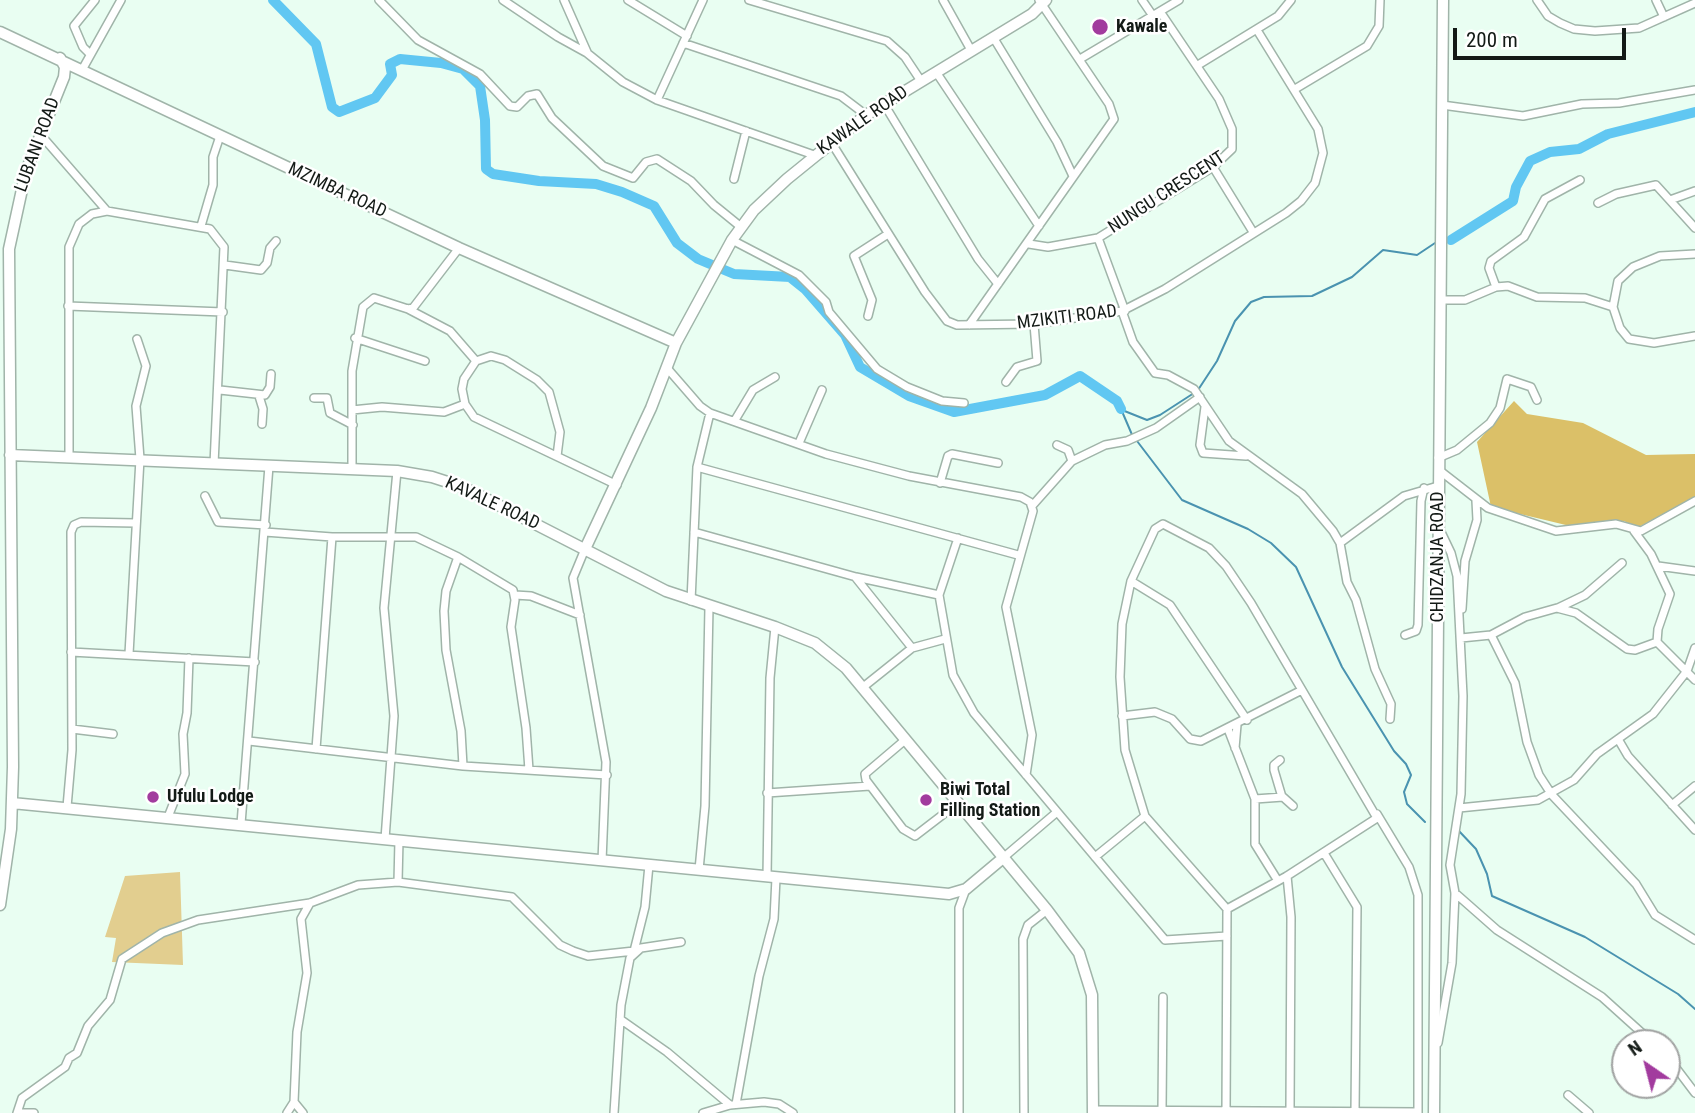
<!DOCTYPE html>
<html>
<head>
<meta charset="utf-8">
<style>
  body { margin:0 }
  #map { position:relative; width:1695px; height:1113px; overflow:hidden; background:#e9fef2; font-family:"Roboto Condensed",sans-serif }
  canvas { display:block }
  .north { position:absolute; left:1611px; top:1029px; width:70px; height:70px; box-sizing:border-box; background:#fff; border:2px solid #a1a3a2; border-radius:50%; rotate:325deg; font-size:19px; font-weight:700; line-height:28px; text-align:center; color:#131a16 }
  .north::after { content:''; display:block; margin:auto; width:24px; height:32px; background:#a23b9e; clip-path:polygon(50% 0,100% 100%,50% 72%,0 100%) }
  .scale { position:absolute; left:1453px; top:28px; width:173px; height:32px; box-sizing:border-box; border:4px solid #131a16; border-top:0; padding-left:9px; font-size:21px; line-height:24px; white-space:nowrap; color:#131a16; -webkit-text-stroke:5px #fff; paint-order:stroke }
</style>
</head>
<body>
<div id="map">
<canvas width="1695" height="1113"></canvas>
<div class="north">N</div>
<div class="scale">200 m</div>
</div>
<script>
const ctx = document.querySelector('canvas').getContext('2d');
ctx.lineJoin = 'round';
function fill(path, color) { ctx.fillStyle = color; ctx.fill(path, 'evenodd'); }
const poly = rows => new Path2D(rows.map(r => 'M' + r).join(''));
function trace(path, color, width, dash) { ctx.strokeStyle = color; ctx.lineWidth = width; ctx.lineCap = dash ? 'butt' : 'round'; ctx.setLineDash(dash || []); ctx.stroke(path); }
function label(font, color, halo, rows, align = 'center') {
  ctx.font = font + ' "Roboto Condensed",sans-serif'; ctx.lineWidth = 5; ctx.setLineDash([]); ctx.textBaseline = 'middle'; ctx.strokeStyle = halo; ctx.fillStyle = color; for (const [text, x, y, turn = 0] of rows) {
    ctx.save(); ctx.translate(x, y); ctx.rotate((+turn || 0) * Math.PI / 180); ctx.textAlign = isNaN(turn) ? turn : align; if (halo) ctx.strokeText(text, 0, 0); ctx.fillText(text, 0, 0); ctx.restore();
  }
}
fill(poly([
  [180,872,183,965,112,962,116,938,105,937,125,876]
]), '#e2ce8f');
fill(poly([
  [1514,401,1527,414,1583,423,1646,455,1695,454,1695,497,1637,528,1624,521,1570,526,1491,507,1477,442]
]), '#dbc068');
trace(poly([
  [1198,390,1217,361,1235,321,1251,302,1264,297,1312,296,1352,277,1383,250,1417,255,1435,243],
  [1121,409,1133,437],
  [1122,410,1147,420,1160,415,1194,393],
  [1137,441,1182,500,1248,529,1271,543,1296,567,1342,667,1394,751,1406,764,1411,775,1404,792,1407,804,1425,822],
  [1458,830,1476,849,1487,874,1492,896,1585,937,1678,994,1695,1009]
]), '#4a93b0', 2);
trace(poly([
  [273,0,316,44,332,107,339,112,375,98,392,75,390,64,400,59,441,63,463,69,480,86,485,120,486,169,493,174,539,181,596,184,622,192,654,206,677,243,698,259,734,274,790,277,805,289,845,335,860,367,909,396,954,412,1045,395,1080,376,1117,401,1121,409],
  [1451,240,1513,201,1516,187,1530,161,1550,152,1579,149,1608,134,1695,112]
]), '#61c7f2', 10);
const street = poly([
  [379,0,418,40,480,74,510,106,517,107,528,96,537,94,552,118,603,166,633,178,646,162,657,159,691,181,714,205,741,227],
  [503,0,558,37,587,53,623,82,657,100,814,155],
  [564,0,587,52],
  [628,0,687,36],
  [749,0,887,41,905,57,921,81],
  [943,0,971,50],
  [1142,0,1153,16],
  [1537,0,1548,16,1560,23,1574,29,1595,31,1639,28,1695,3],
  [1656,0,1664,17],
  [993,37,1057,142,1073,176],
  [683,43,841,96,866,115],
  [90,54,83,47,74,26,95,0],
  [1080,59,1179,0],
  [1198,65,1278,16,1291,0],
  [82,70,121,0],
  [936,72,1039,226],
  [1295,89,1367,46,1379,26,1380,0],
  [657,100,703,0],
  [884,104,978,259,998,284],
  [1442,105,1523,116,1582,104,1619,103,1695,90],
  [40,134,107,211],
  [831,142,925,292,947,321,957,325,1034,324,1122,311,1165,289,1286,213,1301,201,1315,183,1323,153,1318,129,1257,30],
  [1213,167,1253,232],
  [734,179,746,131],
  [1670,200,1695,191],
  [1598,203,1616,194,1656,185,1695,228],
  [201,226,213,185,213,157,220,136],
  [1098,238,1125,311],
  [732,240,799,275,826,302,829,312,877,369,907,387,942,401,964,403],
  [1029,244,1048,247,1098,238,1213,167,1232,149,1232,129,1219,99,1161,13],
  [1695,254,1660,256,1633,267,1618,281,1613,307,1620,328,1629,339,1654,343,1695,336],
  [225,265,261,270,267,263,270,248,276,241],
  [1496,287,1489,268,1491,261,1524,237,1545,199,1580,180],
  [1441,300,1465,300,1496,287,1508,286,1537,297,1585,298,1613,307],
  [68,306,223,312],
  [408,309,450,331,476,361],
  [1122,311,1133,342,1155,373,1168,375,1194,389,1229,441,1302,494,1333,531,1340,543,1347,582,1356,600,1375,669,1391,704,1390,719],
  [868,316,872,300,854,256,888,234],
  [969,325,1114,119,1109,104,1039,0],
  [355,338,425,361],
  [667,368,700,406,710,413,826,454,909,476,1021,497,1030,502,1033,511,1006,607,1032,735,1026,775],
  [1006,382,1017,367,1037,361,1034,324],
  [220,390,265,395,270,387,271,374],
  [259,396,263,409,262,424],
  [314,398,327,398,330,413,353,425],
  [1205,407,1200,445,1203,453,1246,456],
  [352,410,382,407,444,412,465,404],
  [735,420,753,390,775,377],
  [799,443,822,390],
  [69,456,69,247,79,224,92,214,107,211,210,229,224,247,214,464],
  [557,456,560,432,549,392,537,380,505,360,491,356,476,361,464,379,462,389,465,404,474,417,617,485],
  [1438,458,1457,450,1490,423,1500,408,1507,379,1531,387,1537,400],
  [1072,461,1105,445,1127,441,1156,428,1200,397],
  [697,467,1018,555],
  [352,469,352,371,363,307,374,298,408,309,413,308,459,248],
  [1439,470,1488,508,1556,531,1616,524,1641,531,1695,501],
  [940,483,948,456,952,454,998,463],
  [205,496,218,522,266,525],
  [1032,506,1072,461,1068,450,1057,445],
  [1634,531,1651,554,1670,594,1658,629,1657,642,1695,680],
  [265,532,332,537,416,537,458,557,513,590,515,600,511,627,526,728,529,770],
  [694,532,856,577,939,595],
  [958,538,939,595,953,675,974,713,1165,940,1227,936],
  [1340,543,1404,496,1438,486],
  [585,549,573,578,606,762,602,861],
  [458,557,446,591,444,611,446,650,461,731,463,766],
  [1658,566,1695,571],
  [856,578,912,648],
  [1131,581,1170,605,1247,720],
  [515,595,531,596,580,615],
  [691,601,697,467,710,413],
  [1558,608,1585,595,1622,563],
  [1462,609,1465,561,1477,520,1476,501],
  [1405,635,1416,631,1418,625,1421,501,1424,488],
  [1491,635,1515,683,1527,742,1539,775,1552,795,1636,884,1655,915,1695,940],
  [1461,638,1491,635,1525,617,1557,608,1576,613,1627,649,1635,650,1657,642],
  [71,652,255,662],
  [129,654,140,459,136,406,146,366,137,339],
  [862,688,912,648,945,639],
  [1122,716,1155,712,1172,719,1190,739,1201,741,1302,690],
  [72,729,113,734],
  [1228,729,1255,799,1255,844,1278,881],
  [1618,739,1628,756,1695,830],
  [905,740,865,774,866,780,903,829,915,836,958,803],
  [249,741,463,766,607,775],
  [1235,748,1237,725],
  [316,749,332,537],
  [1280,760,1274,765,1274,770,1282,797],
  [767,793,870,786],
  [1255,799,1283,797,1293,806],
  [1672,805,1695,786],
  [67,807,72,750,71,532,74,525,81,522,135,523],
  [1459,808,1538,800,1574,780,1597,754,1653,714,1687,671,1695,648],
  [1377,814,1409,867,1418,895,1418,1113],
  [1145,816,1125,750,1120,677,1122,624,1131,581,1155,529,1163,524,1209,548,1226,566,1251,603,1377,818,1287,876,1227,909],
  [168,817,185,774,183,734,187,713,189,658],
  [241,824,269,466],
  [385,839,394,716,384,608,397,471],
  [1324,853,1357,907,1355,1112],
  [1095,857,1145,816,1227,909,1226,1113],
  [1003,858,1057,812],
  [699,870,705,806,709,607],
  [1287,876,1291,917,1290,1109],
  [767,877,770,678,775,627],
  [398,882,399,840],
  [1455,893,1497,930,1602,997,1653,1043],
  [620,1019,667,1052,730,1105],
  [1438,1043,1452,963,1455,893,1450,865,1461,794,1463,696,1457,576,1451,553,1440,530],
  [1667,1056,1695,1093],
  [1568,1095,1589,1113],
  [294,1102,303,1113],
  [736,1104,759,976,774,919,776,878],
  [1093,1110,1418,1112],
  [1162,1110,1163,997],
  [17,1113,22,1098,65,1067,69,1058,77,1053,88,1026,110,1000,122,959,162,933,198,920,310,903,358,885,398,882,512,897,560,945,573,951,588,956,634,951,645,907,649,865],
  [22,1113,34,1113],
  [287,1113,294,1102,297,1032,307,973,301,919,310,903],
  [614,1113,621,1005,630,958,641,948,681,942],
  [703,1113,730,1105,764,1102,779,1104,793,1113],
  [959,1113,959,908,966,889],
  [1024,1113,1023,939,1028,925,1047,910]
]);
const secondary = poly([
  [0,32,459,248,676,343],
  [10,455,397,471,432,477,463,487,666,591,775,627,815,643,846,668,1047,910,1079,953,1092,995,1093,1113],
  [585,549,651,408,676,343,732,240,754,210,787,179,866,115,1032,14,1046,0],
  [12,803,949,894,966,889,1003,858],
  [0,905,11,829,13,767,9,249,26,171,64,77,65,67,60,58],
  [1434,1113,1443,0]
]);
trace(street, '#a0b4a9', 10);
trace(secondary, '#a0b4a9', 13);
trace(street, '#fff', 7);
trace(secondary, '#fff', 10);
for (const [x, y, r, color] of [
  [1100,27,9,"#a23b9e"],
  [153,797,7,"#a23b9e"],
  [926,800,7,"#a23b9e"]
]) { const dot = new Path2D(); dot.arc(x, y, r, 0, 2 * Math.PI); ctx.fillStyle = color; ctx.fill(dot); trace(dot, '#fff', 2.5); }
label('bold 18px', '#131a16', '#fff', [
  ["Kawale",1116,27],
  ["Biwi Total",940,790],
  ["Filling Station",940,811],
  ["Ufulu Lodge",167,797]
], 'left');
label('18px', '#131a16', '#fff', [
  ["KAWALE ROAD",863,121,-35],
  ["LUBANI ROAD",38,145,-70],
  ["MZIMBA ROAD",337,191,25],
  ["NUNGU CRESCENT",1167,193,-33],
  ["MZIKITI ROAD",1067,318,-7],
  ["KAVALE ROAD",492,504,25],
  ["CHIDZANJA ROAD",1438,557,-90]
]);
</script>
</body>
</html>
